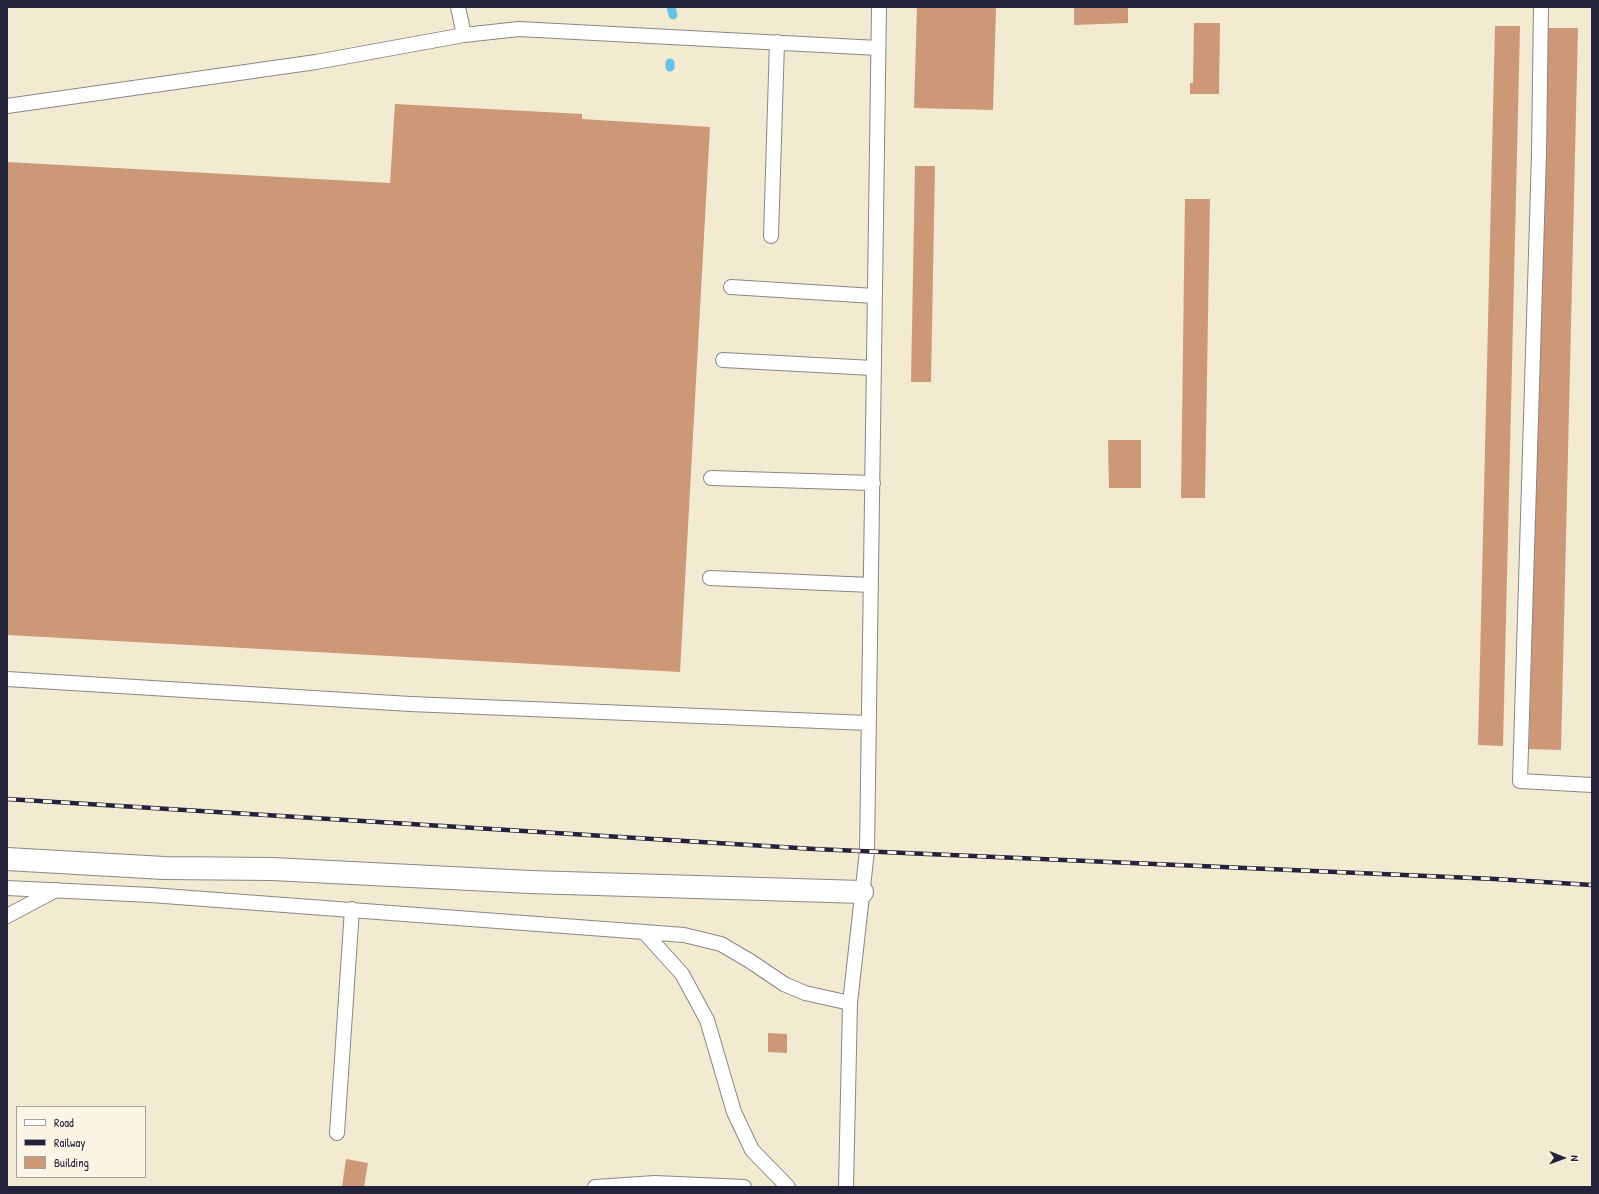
<!DOCTYPE html>
<html>
<head>
<meta charset="utf-8">
<style>
  body { margin:0 }
  #map { position:relative; width:1599px; height:1194px; overflow:hidden; background:#f3ebd1; font-family:"Patrick Hand",sans-serif }
  canvas { display:block }
  .frame { position:absolute; inset:0; border:8px solid #22223b; pointer-events:none }
  .legend { position:absolute; left:16px; top:1106px; width:130px; height:72px; box-sizing:border-box; background:#fcf5e5; border:1px solid #a5a1a1; margin:0; padding:5px 7px; list-style:none; font-size:12px; color:#22223b }
  .legend li { display:flex; align-items:center; gap:8px; height:20px }
  .legend b { width:20px; border:1px solid #a5a1a1 }
  .north { position:absolute; left:1543px; top:1138px; width:40px; height:40px; -webkit-text-stroke:3px #fcf5e5; paint-order:stroke; rotate:91deg; font-size:11px; font-weight:700; line-height:16px; text-align:center; color:#22223b }
  .north::after { content:''; display:block; margin:auto; width:14px; height:18px; background:#22223b; clip-path:polygon(50% 0,100% 100%,50% 72%,0 100%) }
</style>
</head>
<body>
<div id="map">
<canvas width="1599" height="1194"></canvas>
<div class="frame"></div>
<ul class="legend">
<li><b style="height:5px;background:#fff"></b>Road</li>
<li><b style="height:5px;background:#22223b"></b>Railway</li>
<li><b style="height:11px;background:#cc9878"></b>Building</li>
</ul>
<div class="north">N</div>
</div>
<script>
const ctx = document.querySelector('canvas').getContext('2d');
ctx.lineJoin = 'round';
const poly = rows => new Path2D(rows.map(r => 'M' + r).join(''));
function trace(path, color, width, dash) { ctx.strokeStyle = color; ctx.lineWidth = width; ctx.lineCap = dash ? 'butt' : 'round'; ctx.setLineDash(dash || []); ctx.stroke(path); }
function fill(path, color) { ctx.fillStyle = color; ctx.fill(path, 'evenodd'); }
trace(poly([
  [671,7,673,15],
  [670,67,670,63]
]), '#66c2e4', 9);
fill(poly([
  [917,7,996,7,993,110,914,108],
  [1074,7,1128,7,1128,23,1074,25],
  [1194,23,1220,23,1219,94,1190,94,1190,83,1193,83],
  [1495,26,1520,26,1503,746,1478,745],
  [1547,28,1578,28,1561,750,1529,749],
  [395,104,582,114,582,119,710,127,680,672,7,635,7,162,390,183],
  [915,166,935,166,931,382,911,382],
  [1185,199,1210,199,1205,498,1181,498],
  [1108,440,1141,440,1141,488,1109,488],
  [768,1033,787,1034,787,1053,768,1052],
  [346,1159,368,1163,364,1187,342,1187]
]), '#cc9878');
const lane = poly([
  [458,7,464,35],
  [1541,7,1539,154,1520,781,1592,785],
  [7,106,316,62,464,35,519,29,878,48],
  [771,236,777,42],
  [731,287,874,296],
  [723,360,873,368],
  [711,478,873,483],
  [710,578,871,585],
  [7,679,410,704,868,723],
  [7,888,151,895,684,935,721,944,750,961,784,984,805,993,850,1003],
  [7,916,56,890],
  [644,932,682,974,707,1020,734,1112,752,1150,788,1187],
  [337,1133,352,909],
  [595,1187,655,1183,744,1187],
  [846,1187,850,1003,867,851,879,7]
]);
const street = poly([
  [7,859,164,868,272,869,530,882,862,892]
]);
trace(lane, '#8a8686', 16);
trace(street, '#8a8686', 24);
trace(lane, '#fff', 14);
trace(street, '#fff', 22);
const rail = poly([
  [7,799,814,849,1495,879,1592,885]
]);
trace(rail, '#22223b', 4.5);
trace(rail, '#fcf5e5', 3, [9]);
</script>
</body>
</html>
